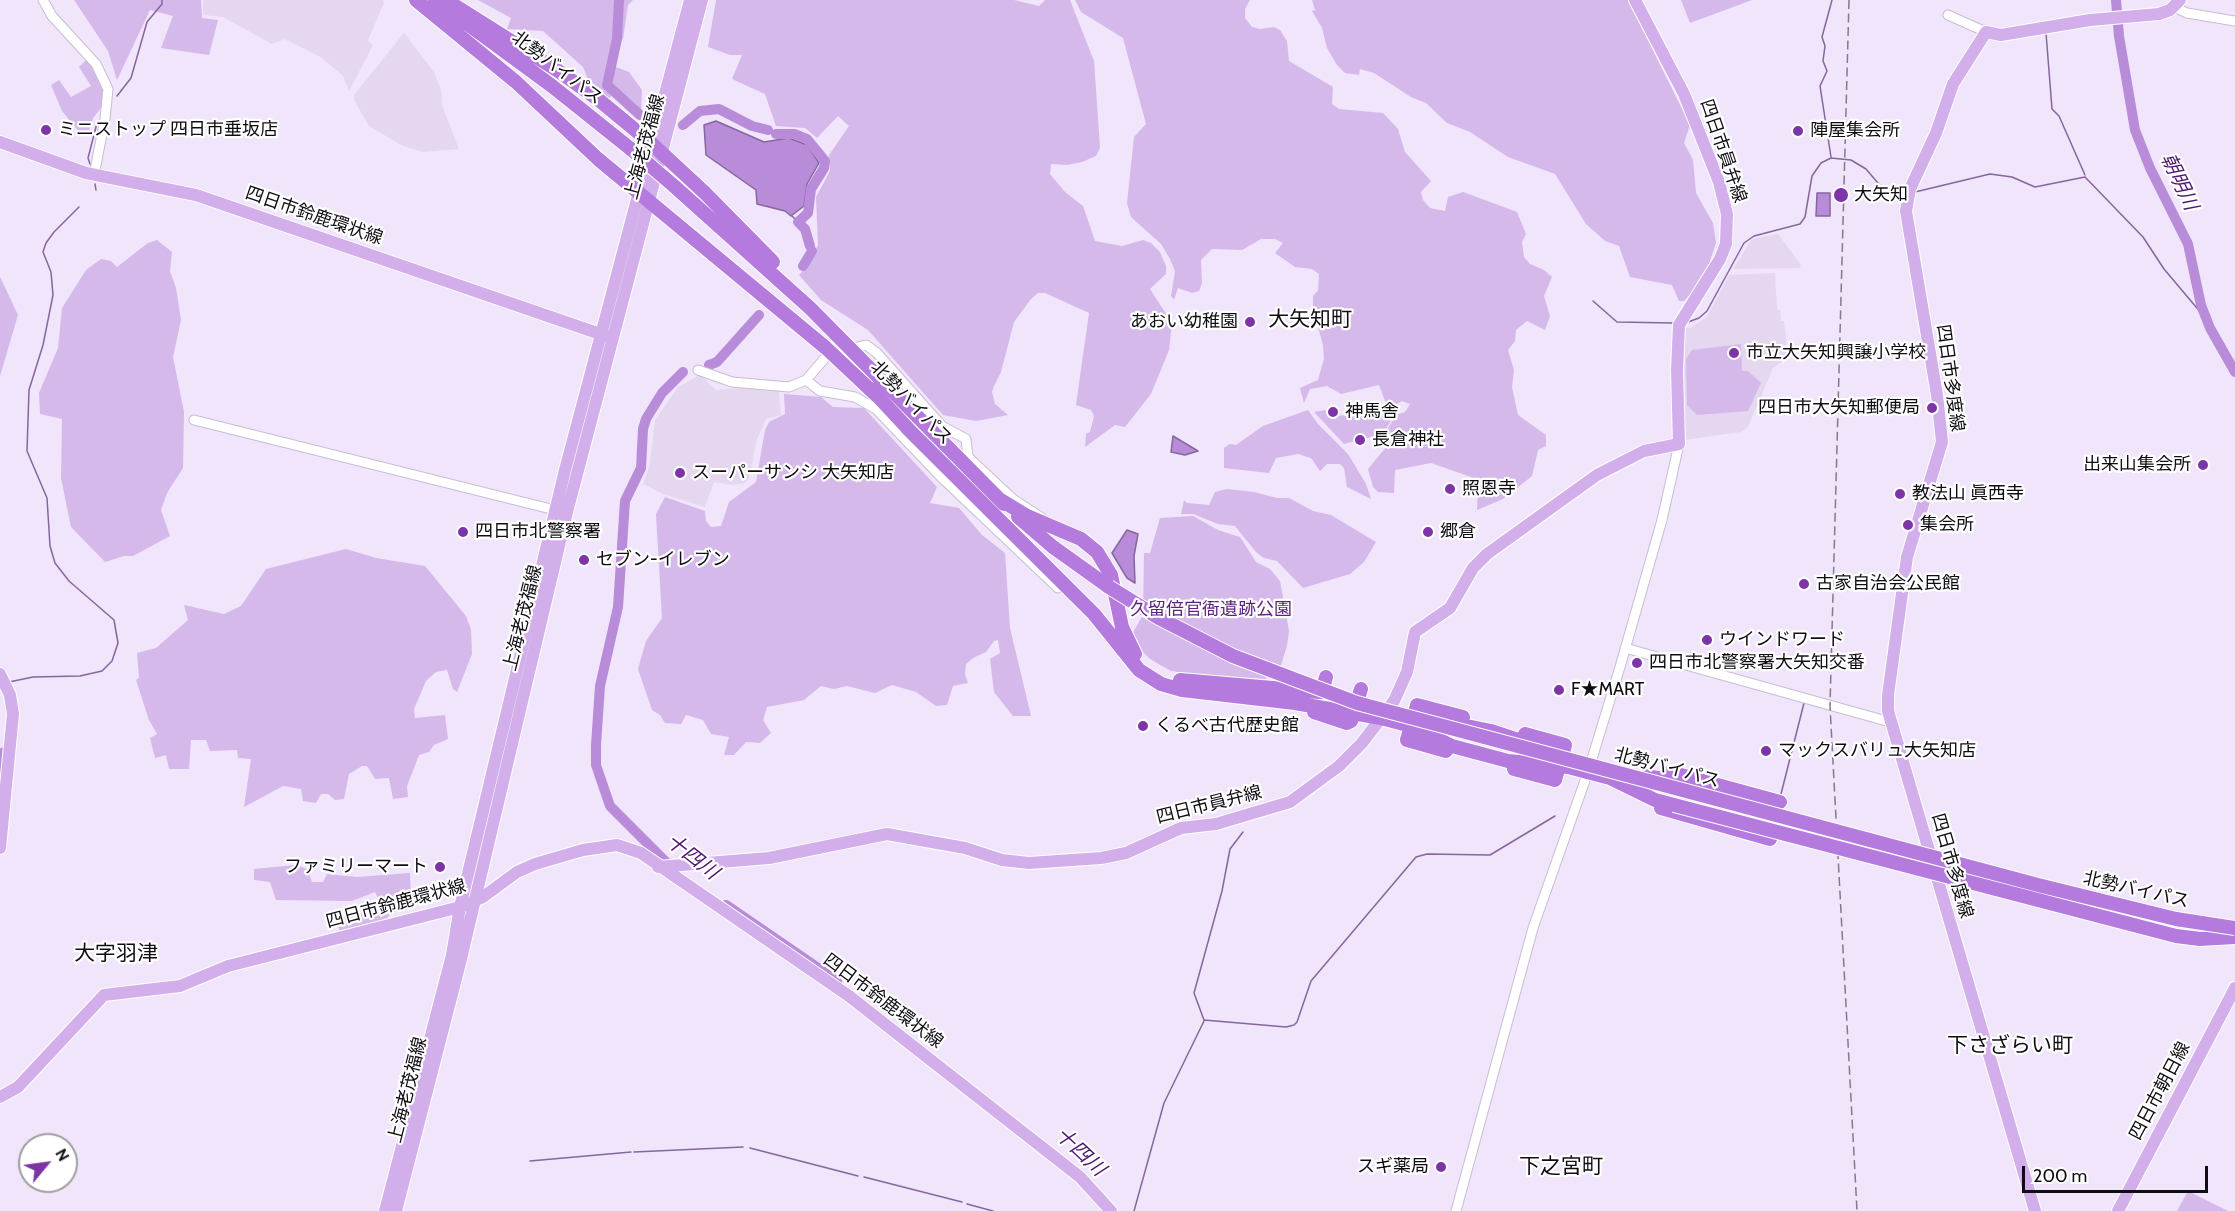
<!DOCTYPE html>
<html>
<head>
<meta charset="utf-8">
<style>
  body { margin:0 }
  #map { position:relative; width:2235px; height:1211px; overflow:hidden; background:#f0e5fa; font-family:Cabin,sans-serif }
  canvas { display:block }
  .north { position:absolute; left:18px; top:1133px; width:60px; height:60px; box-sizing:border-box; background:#fff; border:2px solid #9f9ea0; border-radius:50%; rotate:61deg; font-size:16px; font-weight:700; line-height:24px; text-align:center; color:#0f0c12 }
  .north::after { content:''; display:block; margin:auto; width:21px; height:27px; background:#7c34a7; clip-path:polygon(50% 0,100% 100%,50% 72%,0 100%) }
  .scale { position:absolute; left:2022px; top:1166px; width:186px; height:27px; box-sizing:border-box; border:3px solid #0f0c12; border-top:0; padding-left:8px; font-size:18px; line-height:21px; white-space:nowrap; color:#0f0c12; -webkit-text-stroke:4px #fff; paint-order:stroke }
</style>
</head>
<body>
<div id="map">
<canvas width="2235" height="1211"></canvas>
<div class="north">N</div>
<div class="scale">200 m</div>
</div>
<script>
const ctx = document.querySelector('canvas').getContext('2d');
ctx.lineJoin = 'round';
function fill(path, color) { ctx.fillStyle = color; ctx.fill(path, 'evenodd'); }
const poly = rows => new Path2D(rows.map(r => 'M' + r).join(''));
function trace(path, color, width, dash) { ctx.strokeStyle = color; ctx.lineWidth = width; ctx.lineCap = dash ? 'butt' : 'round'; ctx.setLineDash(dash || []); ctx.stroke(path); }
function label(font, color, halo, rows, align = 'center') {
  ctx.font = font + ' Cabin,"Noto Sans JP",sans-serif'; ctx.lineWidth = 4.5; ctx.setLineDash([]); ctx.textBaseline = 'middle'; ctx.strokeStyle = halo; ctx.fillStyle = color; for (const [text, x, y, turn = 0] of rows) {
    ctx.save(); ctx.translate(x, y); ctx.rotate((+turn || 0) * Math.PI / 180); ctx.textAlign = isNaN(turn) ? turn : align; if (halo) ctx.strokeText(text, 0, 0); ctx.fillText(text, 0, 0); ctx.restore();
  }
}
fill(poly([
  [203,0,383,0,384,3,368,40,373,45,349,91,343,76,322,58,285,39,272,44,223,17,203,15],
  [404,33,434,72,441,90,442,105,459,149,423,152,403,146,369,126,354,100,354,95],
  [1778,234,1801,265,1799,268,1733,269,1752,239],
  [1775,273,1777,310,1780,310,1781,321,1784,321,1787,346,1786,359,1773,368,1748,427,1741,432,1684,440,1680,339,1683,328,1690,328,1707,317,1729,275],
  [700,375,716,390,750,387,779,390,781,415,766,419,757,439,749,479,745,483,731,485,714,482,705,507,663,494,643,484,650,463,655,420,678,387]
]), '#e6d7f1');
fill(poly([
  [74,0,201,0,202,18,218,20,209,55,161,48,173,16,150,10,117,80,108,51],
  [478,0,633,0,628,5,623,39,619,41,613,58,616,67,629,72,642,90,641,113,613,94,609,99,590,84,583,67,543,31,507,29,511,18],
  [716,0,1014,0,1039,6,1045,0,1070,0,1094,61,1100,148,1096,156,1082,162,1067,165,1051,164,1050,174,1065,192,1083,206,1095,241,1122,246,1143,240,1151,243,1160,252,1166,266,1166,274,1150,289,1172,323,1169,350,1151,394,1125,427,1115,425,1085,447,1086,434,1090,432,1094,416,1091,410,1076,405,1089,313,1045,293,1038,293,1031,299,1014,322,1001,372,994,386,992,392,995,404,1008,415,976,421,943,415,868,330,821,300,799,275,811,262,818,245,816,197,830,171,829,155,849,126,838,116,817,138,805,128,776,126,765,94,732,79,742,55,730,55,708,47],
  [1075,0,1250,0,1245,9,1245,18,1252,27,1260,29,1274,27,1280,30,1287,41,1289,61,1333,87,1332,104,1339,109,1383,113,1398,129,1405,152,1431,181,1421,192,1423,200,1430,208,1445,211,1448,197,1463,192,1517,212,1526,234,1522,242,1524,257,1530,264,1544,270,1552,277,1544,296,1550,316,1545,330,1527,321,1516,330,1515,341,1508,350,1514,370,1512,387,1518,415,1546,435,1546,446,1538,450,1532,476,1503,499,1477,510,1478,486,1471,477,1431,463,1395,470,1394,493,1378,492,1373,487,1368,469,1387,446,1384,435,1396,415,1405,412,1410,404,1402,401,1392,407,1385,401,1379,385,1341,394,1327,386,1316,388,1310,389,1304,403,1300,388,1318,380,1324,359,1323,345,1313,309,1313,296,1318,290,1319,274,1312,269,1295,267,1275,253,1283,243,1275,239,1261,239,1242,250,1212,249,1201,260,1202,283,1199,291,1192,293,1178,288,1174,300,1171,296,1175,271,1170,259,1161,244,1131,217,1127,203,1134,137,1146,124,1123,38,1081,12],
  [1312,0,1628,0,1690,125,1684,143,1693,160,1696,193,1713,223,1716,243,1704,279,1684,301,1679,301,1672,285,1630,277,1619,246,1605,241,1586,224,1555,174,1508,157,1470,132,1447,123,1426,103,1411,97,1374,73,1360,69,1359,75,1345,73,1337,65,1327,48,1322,28,1312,11,1315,10],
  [1681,0,1752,0,1690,23],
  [87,59,99,77,108,99,93,118,89,131,81,134,62,111,51,85,59,80,71,97,91,86,79,67],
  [157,240,172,252,170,271,176,288,181,320,173,357,184,412,183,468,167,493,161,510,170,536,133,556,124,556,105,562,71,527,61,478,62,419,40,414,39,393,58,348,62,308,86,270,101,259,111,261,117,267,148,243],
  [0,277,18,315,0,376],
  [1741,344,1742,371,1748,371,1761,383,1748,411,1697,415,1687,405,1686,359,1692,350],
  [784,394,821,397,833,407,864,408,937,487,930,503,959,508,982,535,1005,553,1010,628,1031,716,1013,716,994,692,990,659,1000,653,998,640,994,641,986,652,973,658,966,664,965,674,968,683,953,686,947,705,936,706,916,692,892,685,875,693,847,686,834,689,821,686,804,700,767,707,763,720,771,733,760,743,746,742,734,755,724,755,729,737,711,734,703,720,686,715,681,724,665,723,660,715,652,710,638,669,646,641,662,618,656,514,665,497,705,511,706,521,711,527,721,526,729,502,756,482,765,430,769,422,785,414],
  [1308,410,1318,424,1348,454,1366,484,1371,499,1347,487,1344,468,1340,464,1327,464,1320,471,1311,458,1298,454,1276,458,1269,473,1224,468,1224,448,1230,444,1236,445,1263,426],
  [1325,410,1333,415,1352,416,1387,410,1395,414,1383,434,1344,444,1314,412],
  [1227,489,1254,492,1277,498,1289,498,1313,511,1331,515,1376,542,1364,562,1350,574,1303,588,1277,561,1264,558,1256,552,1235,526,1218,524,1193,514,1181,514,1184,500,1187,503,1209,505,1215,492],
  [1193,516,1218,530,1240,537,1256,562,1270,569,1280,581,1289,631,1287,646,1281,665,1269,665,1266,679,1206,676,1171,671,1150,659,1136,645,1131,636,1143,615,1144,553,1150,553,1160,518],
  [346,549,376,558,425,566,466,616,471,630,472,654,457,692,453,689,447,670,436,672,426,681,414,709,415,718,445,715,448,739,434,745,429,752,419,755,407,786,408,797,393,799,389,778,375,779,367,766,362,766,349,774,344,799,335,800,328,794,321,794,316,803,303,801,301,789,283,786,244,807,251,759,238,758,237,750,210,751,206,740,191,740,189,769,169,769,166,755,155,758,150,738,157,734,149,720,136,680,139,678,137,653,156,648,188,620,184,605,224,614,241,606,266,569],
  [296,865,307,869,312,882,323,882,327,874,357,877,410,873,411,905,390,914,385,922,341,936,338,926,343,917,361,913,380,902,375,892,352,901,276,900,270,882,254,880,254,869],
  [2188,1191,2228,1211,2177,1211]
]), '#d4b9ea');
const water = poly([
  [716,121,764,142,789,138,807,145,819,163,807,184,804,206,791,216,785,211,757,204,756,190,706,155,704,125,716,121],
  [1817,193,1830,193,1830,216,1816,216,1817,193],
  [1173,436,1198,451,1185,455,1171,452,1173,436],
  [1127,530,1138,534,1134,556,1135,583,1127,578,1112,553,1127,530]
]);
fill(water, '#b98cda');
trace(water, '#86669e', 1.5);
trace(poly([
  [2046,33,2052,109,2059,116,2085,175],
  [117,96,131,78,147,22,162,4,162,0],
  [1831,157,1820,86,1827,71,1823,61,1825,46,1822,37,1832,0],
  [90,164,88,158,97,123],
  [95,184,96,190],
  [1915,192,1990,174,2012,177,2035,187,2085,177,2143,237,2164,269,2207,320],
  [792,216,798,222],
  [1593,301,1617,322,1674,323],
  [1688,322,1699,318,1707,311,1744,243,1754,236,1800,224,1805,217,1812,176,1821,163,1831,158,1851,160,1866,169,1883,189,1903,193],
  [9,682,33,677,80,676,102,671,112,661,118,643,114,620,69,581,55,563,50,546,47,498,27,451,29,390,43,345,53,295,51,272,43,252,46,243,54,232,79,207],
  [1781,794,1804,703],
  [1204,1020,1286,1027,1294,1025,1297,1022,1311,981,1416,857,1427,854,1490,855,1555,816],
  [1204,1020,1194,993,1222,891,1230,849,1243,832],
  [750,1148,858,1176],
  [634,1152,743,1147],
  [530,1161,631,1152],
  [864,1177,962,1202],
  [967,1204,993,1211],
  [1134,1211,1164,1103,1204,1021]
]), '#86669e', 1.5);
trace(poly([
  [619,0,617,39,607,85,640,115],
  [2116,0,2119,36,2135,130,2150,168,2188,244,2201,305,2210,328,2235,372],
  [683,125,700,111,719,109,752,126,768,130],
  [776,134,795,134,807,139,825,161,824,168,811,189,808,213,798,222,805,229,810,246],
  [803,266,812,251],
  [709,365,717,362,759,315],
  [0,781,4,752],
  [673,869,610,806,596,765,596,745,600,686,618,607,625,501,641,468,643,429,646,419,662,393,683,372],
  [726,905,837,981]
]), '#b98cda', 10);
const minor = poly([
  [43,0,52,16,96,64,108,89,105,119,94,175],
  [2174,7,2187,13,2235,21],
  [1948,15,1986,32],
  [858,347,866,345,877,353,942,426,966,439,968,457,1013,499,1042,518],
  [698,370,732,382,789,387,806,380,825,358],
  [806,380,820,391,855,397,876,409,940,476,1058,588],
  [194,420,555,510],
  [1625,648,1890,722],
  [1456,1211,1533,928,1588,772,1620,667,1662,520,1679,444]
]);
const major = poly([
  [0,142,86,173,196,195,606,336],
  [0,674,10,695,13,714,0,848],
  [658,867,769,858,887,834,965,848,1002,860,1029,863,1101,858,1126,853,1181,828,1216,824,1290,802,1339,766,1362,743,1394,701,1407,672,1415,632,1450,608,1473,568,1487,554,1597,475,1644,451,1679,444,1677,370,1679,325,1720,259,1726,244,1727,214,1719,182,1684,94,1635,0],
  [0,1097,18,1087,104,995,180,986,228,966,460,907,483,897,517,872,535,864,583,850,617,845,641,853,849,996,1080,1177,1111,1211],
  [385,1211,452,955,460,907,565,470,690,0],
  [396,1211,460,963,567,512,702,0],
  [2035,1211,1888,711,1888,695,1907,557,1942,442,1937,395,1906,211,1910,189,1936,133,1953,84,1986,32,2001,35,2090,20,2159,14,2170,10,2180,0],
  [2118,1211,2235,988]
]);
const highway = poly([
  [416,0,516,82,598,159,826,348,877,396],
  [435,0,552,86,632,150],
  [446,0,557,70,599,100,651,143,705,193,773,262],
  [674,186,810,308,1004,504],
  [871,389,913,434],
  [907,428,1094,614,1139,670,1161,684,1182,690,1295,703,1381,718,1411,726,1452,746,1508,761,1568,767,1610,778,1655,800,1674,805],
  [999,499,1027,516,1081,539,1097,552,1111,575,1122,627,1135,654],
  [1018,517,1053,547,1109,587],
  [1180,680,1319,692],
  [1322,692,1326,677],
  [1357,702,1361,689],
  [1314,712,1347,723,1351,721,1354,712],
  [1413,720,1417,705,1463,717],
  [1447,722,1491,731,1536,746],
  [1411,726,1407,740,1446,751],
  [1525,734,1565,745,1562,757],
  [1514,769,1555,780,1559,766],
  [1670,772,1780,802],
  [1646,776,1680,782],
  [1661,808,1770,839],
  [2176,936,2200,939,2235,937]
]);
trace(minor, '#c8bdd2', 11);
trace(major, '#fff', 14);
trace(highway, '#fff', 16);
trace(minor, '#fff', 9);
trace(major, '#d2afeb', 12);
trace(highway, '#b47add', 14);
trace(poly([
  [1849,0,1830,706,1857,1211]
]), '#827b89', 1.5, [9, 4.5]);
const highwayBridge = poly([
  [632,150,674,186],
  [1109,587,1159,618,1233,656,1357,703,2038,885,2176,919,2235,928],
  [1674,805,2176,936]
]);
trace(highwayBridge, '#fff', 16, []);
trace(highwayBridge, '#b47add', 14);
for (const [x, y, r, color] of [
  [46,130,6,"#7c34a7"],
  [1798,131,6,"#7c34a7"],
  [1841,195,8,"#7c34a7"],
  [1250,322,6,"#7c34a7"],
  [1734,353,6,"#7c34a7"],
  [1932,408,6,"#7c34a7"],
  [1333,412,6,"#7c34a7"],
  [1360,440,6,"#7c34a7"],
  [2203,465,6,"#7c34a7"],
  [680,473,6,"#7c34a7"],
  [1450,489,6,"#7c34a7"],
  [1900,494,6,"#7c34a7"],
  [1908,525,6,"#7c34a7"],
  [463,532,6,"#7c34a7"],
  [1428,532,6,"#7c34a7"],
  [584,560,6,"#7c34a7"],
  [1804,584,6,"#7c34a7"],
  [1707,640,6,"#7c34a7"],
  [1637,663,6,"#7c34a7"],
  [1559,690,6,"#7c34a7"],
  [1143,726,6,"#7c34a7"],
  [1766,751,6,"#7c34a7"],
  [440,867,6,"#7c34a7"],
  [1441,1167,6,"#7c34a7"]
]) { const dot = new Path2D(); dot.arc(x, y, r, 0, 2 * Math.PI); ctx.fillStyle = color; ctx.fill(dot); trace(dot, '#fff', 2); }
label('18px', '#0f0c12', '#fff', [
  ["北勢バイパス",557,68,37],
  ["上海老茂福線",645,147,-75],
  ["四日市員弁線",1723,151,71],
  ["四日市鈴鹿環状線",314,216,19],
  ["四日市多度線",1950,378,82],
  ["北勢バイパス",911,403,46],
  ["上海老茂福線",523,618,-76],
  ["北勢バイパス",1667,768,15],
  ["四日市員弁線",1209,805,-14],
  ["四日市多度線",1952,866,74],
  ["北勢バイパス",2136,890,13],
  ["四日市鈴鹿環状線",396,904,-15],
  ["四日市鈴鹿環状線",883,1001,37],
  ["上海老茂福線",408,1090,-76],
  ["四日市朝日線",2160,1091,-62]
]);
label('18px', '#0f0c12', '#fff', [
  ["ミニストップ 四日市垂坂店",58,130],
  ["陣屋集会所",1810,131],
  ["大矢知",1854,195],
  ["あおい幼稚園",1238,322,"right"],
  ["市立大矢知興譲小学校",1746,353],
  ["四日市大矢知郵便局",1920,408,"right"],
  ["神馬舎",1345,412],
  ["長倉神社",1372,440],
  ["出来山集会所",2191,465,"right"],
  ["スーパーサンシ 大矢知店",692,473],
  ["照恩寺",1462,489],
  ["教法山 眞西寺",1912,494],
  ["集会所",1920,525],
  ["四日市北警察署",475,532],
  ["郷倉",1440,532],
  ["セブン-イレブン",596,560],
  ["古家自治会公民館",1816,584],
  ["ウインドワード",1719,640],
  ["四日市北警察署大矢知交番",1649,663],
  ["F★MART",1571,690],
  ["くるべ古代歴史館",1155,726],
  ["マックスバリュ大矢知店",1778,751],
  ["ファミリーマート",428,867,"right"],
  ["スギ薬局",1429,1167,"right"]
], 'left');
label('18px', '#5c237e', '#fff', [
  ["久留倍官衙遺跡公園",1211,610]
]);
label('italic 20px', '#501571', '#fff', [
  ["朝明川",2179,182,65],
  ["十四川",692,857,38],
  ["十四川",1080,1152,43]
]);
label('21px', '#0f0c12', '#fff', [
  ["大矢知町",1310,320],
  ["大字羽津",116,954],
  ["下さざらい町",2010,1046],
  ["下之宮町",1561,1167]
]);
</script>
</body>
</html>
